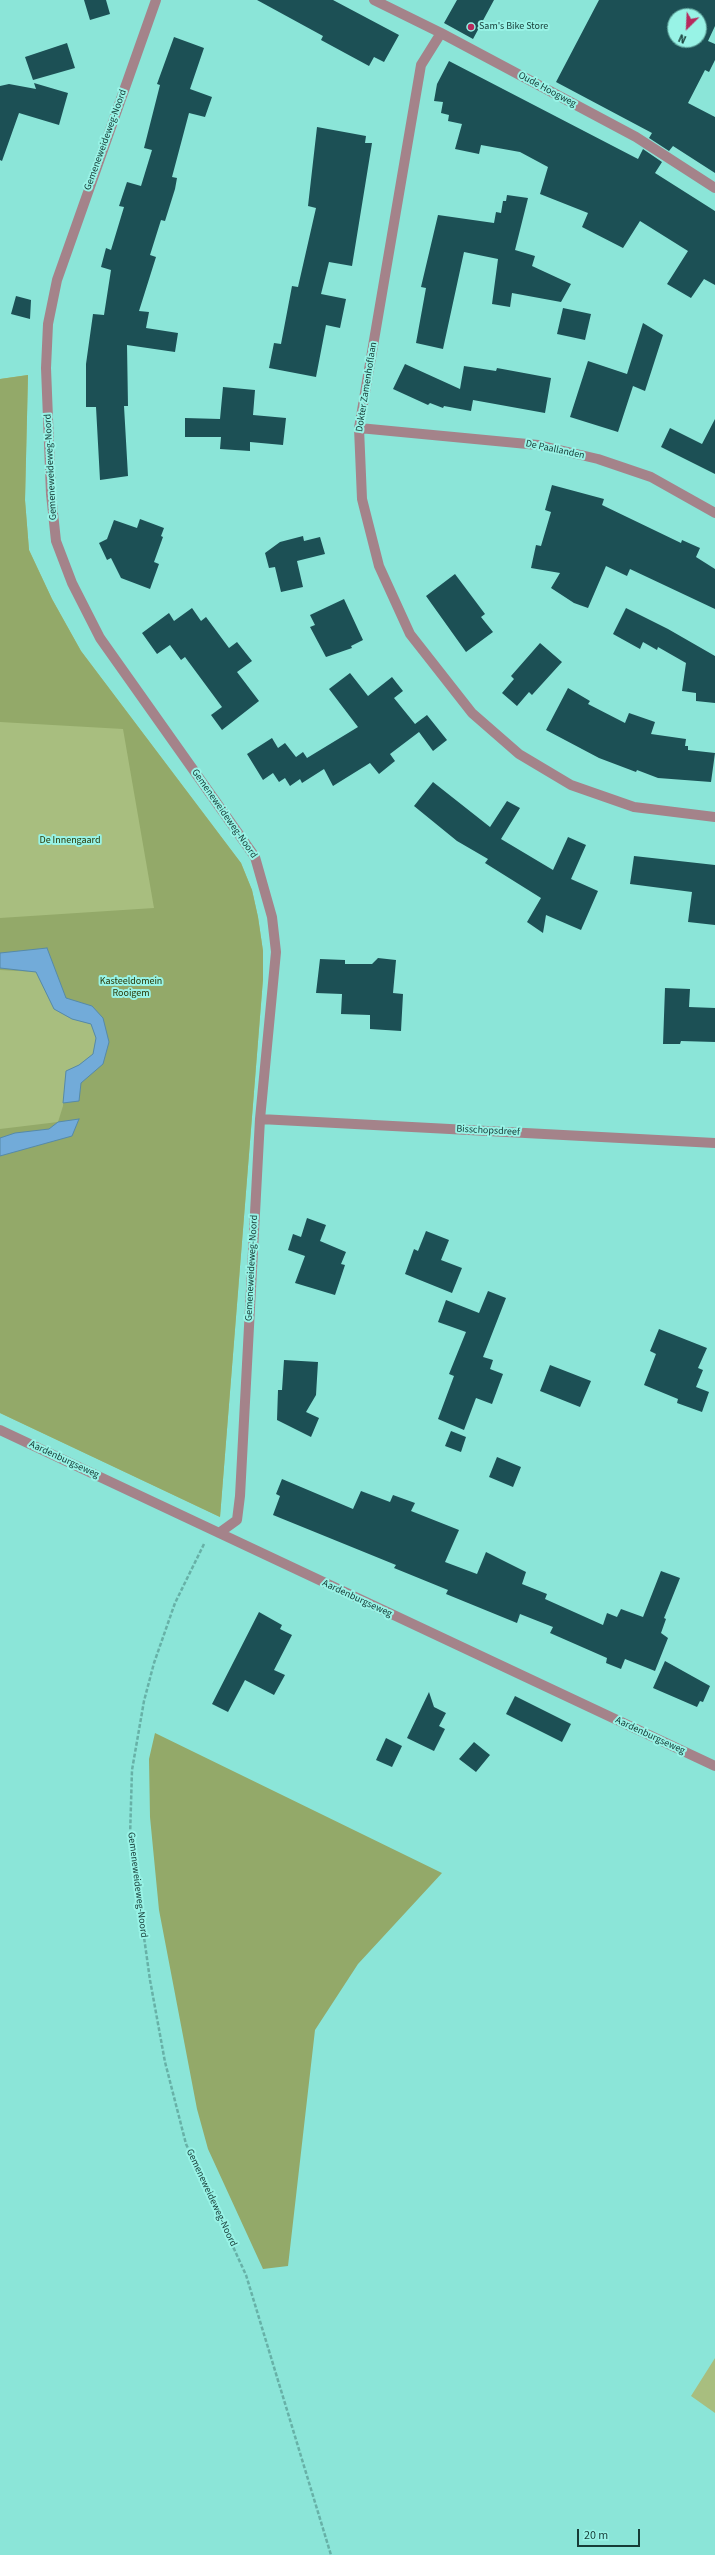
<!DOCTYPE html>
<html>
<head>
<meta charset="utf-8">
<style>
  body { margin:0 }
  #map { position:relative; width:715px; height:2555px; overflow:hidden; background:#8be5d8; font-family:"Source Sans 3",sans-serif }
  canvas { display:block }
  .north { position:absolute; left:667px; top:8px; width:40px; height:40px; box-sizing:border-box; background:#98f3e6; border:1px solid #64aaa0; border-radius:50%; rotate:204deg; font-size:11px; font-weight:700; line-height:16px; text-align:center; color:#163c37 }
  .north::after { content:''; display:block; margin:auto; width:14px; height:18px; background:#b7295d; clip-path:polygon(50% 0,100% 100%,50% 72%,0 100%) }
  .scale { position:absolute; left:577px; top:2529px; width:63px; height:18px; box-sizing:border-box; border:2px solid #163c37; border-top:0; padding-left:5px; font-size:12px; line-height:14px; white-space:nowrap; color:#163c37; -webkit-text-stroke:3px #98f3e6; paint-order:stroke }
</style>
</head>
<body>
<div id="map">
<canvas width="715" height="2555"></canvas>
<div class="north">N</div>
<div class="scale">20 m</div>
</div>
<script>
const ctx = document.querySelector('canvas').getContext('2d');
ctx.lineJoin = 'round';
function fill(path, color) { ctx.fillStyle = color; ctx.fill(path, 'evenodd'); }
const poly = rows => new Path2D(rows.map(r => 'M' + r).join(''));
function trace(path, color, width, dash) { ctx.strokeStyle = color; ctx.lineWidth = width; ctx.lineCap = dash ? 'butt' : 'round'; ctx.setLineDash(dash || []); ctx.stroke(path); }
function label(font, color, halo, rows, align = 'center') {
  ctx.font = font + ' "Source Sans 3",sans-serif'; ctx.lineWidth = 4; ctx.setLineDash([]); ctx.textBaseline = 'middle'; ctx.strokeStyle = halo; ctx.fillStyle = color; for (const [text, x, y, turn = 0] of rows) {
    ctx.save(); ctx.translate(x, y); ctx.rotate((+turn || 0) * Math.PI / 180); ctx.textAlign = isNaN(turn) ? turn : align; if (halo) ctx.strokeText(text, 0, 0); ctx.fillText(text, 0, 0); ctx.restore();
  }
}
fill(poly([
  [28,375,25,500,29,550,52,599,81,651,241,863,252,890,258,917,263,951,263,979,220,1517,0,1413,0,379],
  [715,2358,715,2413,691,2396]
]), '#a8be7f');
fill(poly([
  [28,375,25,500,29,550,52,599,81,651,241,863,252,890,258,917,263,951,263,979,220,1517,0,1413,0,1129,58,1122,63,1106,66,1071,79,1065,93,1054,96,1038,91,1024,72,1019,54,1009,36,972,0,970,0,918,154,908,123,729,0,722,0,379],
  [155,1733,442,1873,358,1964,315,2030,288,2266,263,2269,208,2149,197,2109,159,1910,150,1817,149,1759]
]), '#93a969');
const water = poly([
  [47,948,66,998,92,1006,103,1018,109,1042,103,1064,81,1083,79,1101,63,1103,66,1071,79,1065,93,1054,96,1038,91,1024,72,1019,54,1009,36,972,0,968,0,953,47,948],
  [79,1119,72,1136,0,1156,0,1138,15,1133,49,1129,58,1122,79,1119]
]);
fill(water, '#72abd9');
trace(water, '#568aa8', 1);
fill(poly([
  [84,0,106,0,110,14,90,20],
  [257,0,333,0,399,35,384,62,374,57,369,66,321,40,323,36],
  [457,0,494,0,473,39,444,23],
  [599,0,715,0,715,26,708,41,715,44,715,60,709,72,705,70,688,103,715,117,715,173,673,146,669,151,649,138,652,133,556,82],
  [675,16,699,16,699,40,675,40],
  [174,37,204,48,190,89,212,97,205,117,189,113,172,177,177,178,175,189,165,221,161,220,150,255,156,257,139,311,149,312,146,328,178,333,175,352,127,345,128,406,124,406,128,476,100,480,96,407,86,407,86,364,93,314,104,315,111,270,101,267,106,248,111,250,124,207,119,206,127,182,141,186,152,150,144,148,160,85,157,84],
  [67,43,75,68,33,80,25,57],
  [449,61,638,159,643,149,662,162,655,173,715,211,715,285,704,279,691,298,667,284,688,251,640,221,623,248,582,227,588,213,540,194,548,167,520,152,481,145,479,154,455,149,462,124,448,121,449,115,441,113,443,102,434,101,437,84],
  [34,83,68,93,59,125,19,113,2,161,0,160,0,86,9,84,36,89],
  [317,127,366,136,365,143,372,143,352,266,329,262,321,294,346,299,340,328,326,325,316,377,269,368,274,343,281,344,292,286,298,287,316,208,308,206],
  [507,195,528,198,515,250,535,256,532,266,571,284,561,302,512,293,510,307,492,304,498,259,464,252,443,349,416,343,426,288,421,287,438,215,494,223,496,212,501,213,503,201,506,201],
  [16,296,31,300,30,319,11,314],
  [563,308,591,314,585,340,557,334],
  [643,323,663,335,645,391,633,386,618,432,570,417,588,361,627,374],
  [405,364,460,389,464,366,496,371,497,368,551,378,545,413,473,400,471,411,444,406,443,408,430,403,428,405,393,389],
  [223,387,255,390,253,415,286,418,283,445,250,442,250,451,220,449,221,437,185,437,185,418,220,419],
  [715,419,715,474,661,447,670,428,702,444],
  [552,485,604,499,602,505,681,543,682,540,700,548,696,557,715,569,715,609,630,569,627,576,606,566,588,608,574,603,551,588,560,573,531,568,536,545,541,546,551,512,545,510],
  [140,519,164,528,161,536,163,537,154,562,159,564,150,589,121,578,111,558,107,560,99,543,107,539,114,520,137,528],
  [303,536,304,541,320,537,325,554,297,561,303,587,281,592,275,567,269,568,265,553,280,542],
  [455,574,485,614,481,617,493,632,466,652,426,596],
  [344,599,363,640,351,646,352,648,326,657,310,627,315,625,310,615],
  [192,608,201,621,206,617,229,648,237,642,252,661,237,672,259,701,222,730,211,715,222,707,185,657,181,660,170,645,157,654,142,633,169,613,174,621],
  [626,608,668,629,715,656,715,703,696,701,696,693,682,691,686,663,658,647,657,650,643,642,640,649,613,634],
  [540,643,562,662,532,695,529,692,517,706,502,693,514,679,511,676],
  [350,673,368,696,392,677,403,691,394,698,415,724,427,715,447,740,433,751,419,732,390,754,395,761,379,774,370,763,333,786,324,769,302,783,300,779,290,786,285,778,279,782,273,773,263,780,247,754,272,738,278,748,285,743,296,757,303,752,307,758,358,727,329,689],
  [568,688,590,701,588,704,625,723,629,713,655,722,651,734,686,739,685,746,688,746,688,750,715,753,711,782,658,778,637,770,636,772,599,758,546,730],
  [433,782,490,827,507,801,520,808,501,839,553,870,568,837,586,845,571,879,598,891,581,930,546,915,543,933,527,922,541,898,485,863,488,859,457,841,414,806],
  [634,856,715,865,715,925,688,922,692,892,630,884],
  [378,958,396,960,393,993,403,994,401,1031,370,1029,370,1015,341,1014,342,994,316,993,320,959,345,960,345,964,372,964],
  [665,988,690,989,689,1007,715,1008,715,1042,681,1041,680,1044,663,1044],
  [307,1218,326,1225,320,1241,346,1252,341,1264,345,1265,335,1295,295,1283,305,1256,288,1250,293,1234,301,1237],
  [426,1231,449,1240,441,1260,462,1268,452,1293,405,1274,414,1249,418,1251],
  [488,1291,506,1298,483,1357,493,1360,490,1369,503,1374,492,1404,476,1398,464,1430,438,1419,454,1376,449,1374,466,1332,438,1322,446,1300,479,1313],
  [659,1329,707,1348,698,1368,703,1370,696,1387,709,1392,702,1412,677,1403,678,1399,644,1385,656,1354,650,1351],
  [284,1360,318,1362,316,1395,306,1412,319,1418,311,1437,277,1420,278,1390,282,1390],
  [550,1365,591,1381,580,1407,540,1391],
  [451,1431,466,1437,461,1452,445,1446],
  [497,1457,521,1467,513,1487,489,1477],
  [282,1479,353,1509,361,1491,390,1502,393,1495,415,1503,411,1511,459,1530,445,1562,477,1574,486,1552,526,1572,522,1584,547,1594,545,1599,603,1625,607,1613,617,1617,621,1609,643,1617,661,1571,680,1578,664,1618,666,1619,661,1633,668,1638,655,1671,625,1659,621,1669,606,1663,607,1658,550,1633,553,1627,520,1614,517,1623,446,1594,448,1590,394,1568,396,1565,273,1515,280,1496,276,1494],
  [259,1612,282,1625,280,1629,292,1635,274,1670,285,1675,274,1695,245,1680,228,1712,212,1704],
  [665,1661,710,1686,703,1702,700,1701,697,1707,653,1688],
  [429,1692,434,1707,446,1713,439,1726,445,1729,434,1751,407,1738],
  [515,1696,571,1724,562,1742,506,1714],
  [386,1738,402,1746,392,1767,376,1760],
  [474,1742,490,1755,476,1772,459,1759]
]), '#1c5055');
trace(poly([
  [204,1544,175,1603,154,1663,144,1701,132,1770,130,1837,150,1980,165,2062,186,2144,246,2275,331,2555]
]), '#67b1a7', 2.5, [4, 2]);
trace(poly([
  [156,0,57,280,48,324,46,368,51,494,56,541,72,583,100,638,255,857,272,917,276,952,260,1119,240,1496,237,1520,219,1533],
  [374,0,441,33,636,137,715,188],
  [441,33,421,65,359,428,362,499,379,566,410,634,472,713,519,754,571,785,634,807,715,817],
  [359,428,538,445,598,459,651,477,715,513],
  [260,1119,715,1143],
  [0,1430,715,1766]
]), '#a4838a', 10);
for (const [x, y, r, color] of [
  [471,27,4,"#b7295d"]
]) { const dot = new Path2D(); dot.arc(x, y, r, 0, 2 * Math.PI); ctx.fillStyle = color; ctx.fill(dot); trace(dot, '#98f3e6', 1.5); }
label('10px', '#163c37', '#98f3e6', [
  ["Sam's Bike Store",479,27]
], 'left');
label('10px', '#163c37', '#98f3e6', [
  ["Oude Hoogweg",547,90,28],
  ["Gemeneweideweg-Noord",106,140,-70],
  ["Dokter Zamenhoflaan",367,387,-81],
  ["De Paallanden",555,450,12],
  ["Gemeneweideweg-Noord",51,467,-93],
  ["Gemeneweideweg-Noord",224,814,55],
  ["Bisschopsdreef",488,1131,3],
  ["Gemeneweideweg-Noord",252,1268,-87],
  ["Aardenburgseweg",64,1460,25],
  ["Aardenburgseweg",357,1599,25],
  ["Aardenburgseweg",650,1736,25],
  ["Gemeneweideweg-Noord",137,1885,83],
  ["Gemeneweideweg-Noord",211,2198,65]
]);
label('10px', '#2a3807', '#98f3e6', [
  ["De Innengaard",70,841],
  ["Kasteeldomein",131,982],
  ["Rooigem",131,994]
]);
</script>
</body>
</html>
